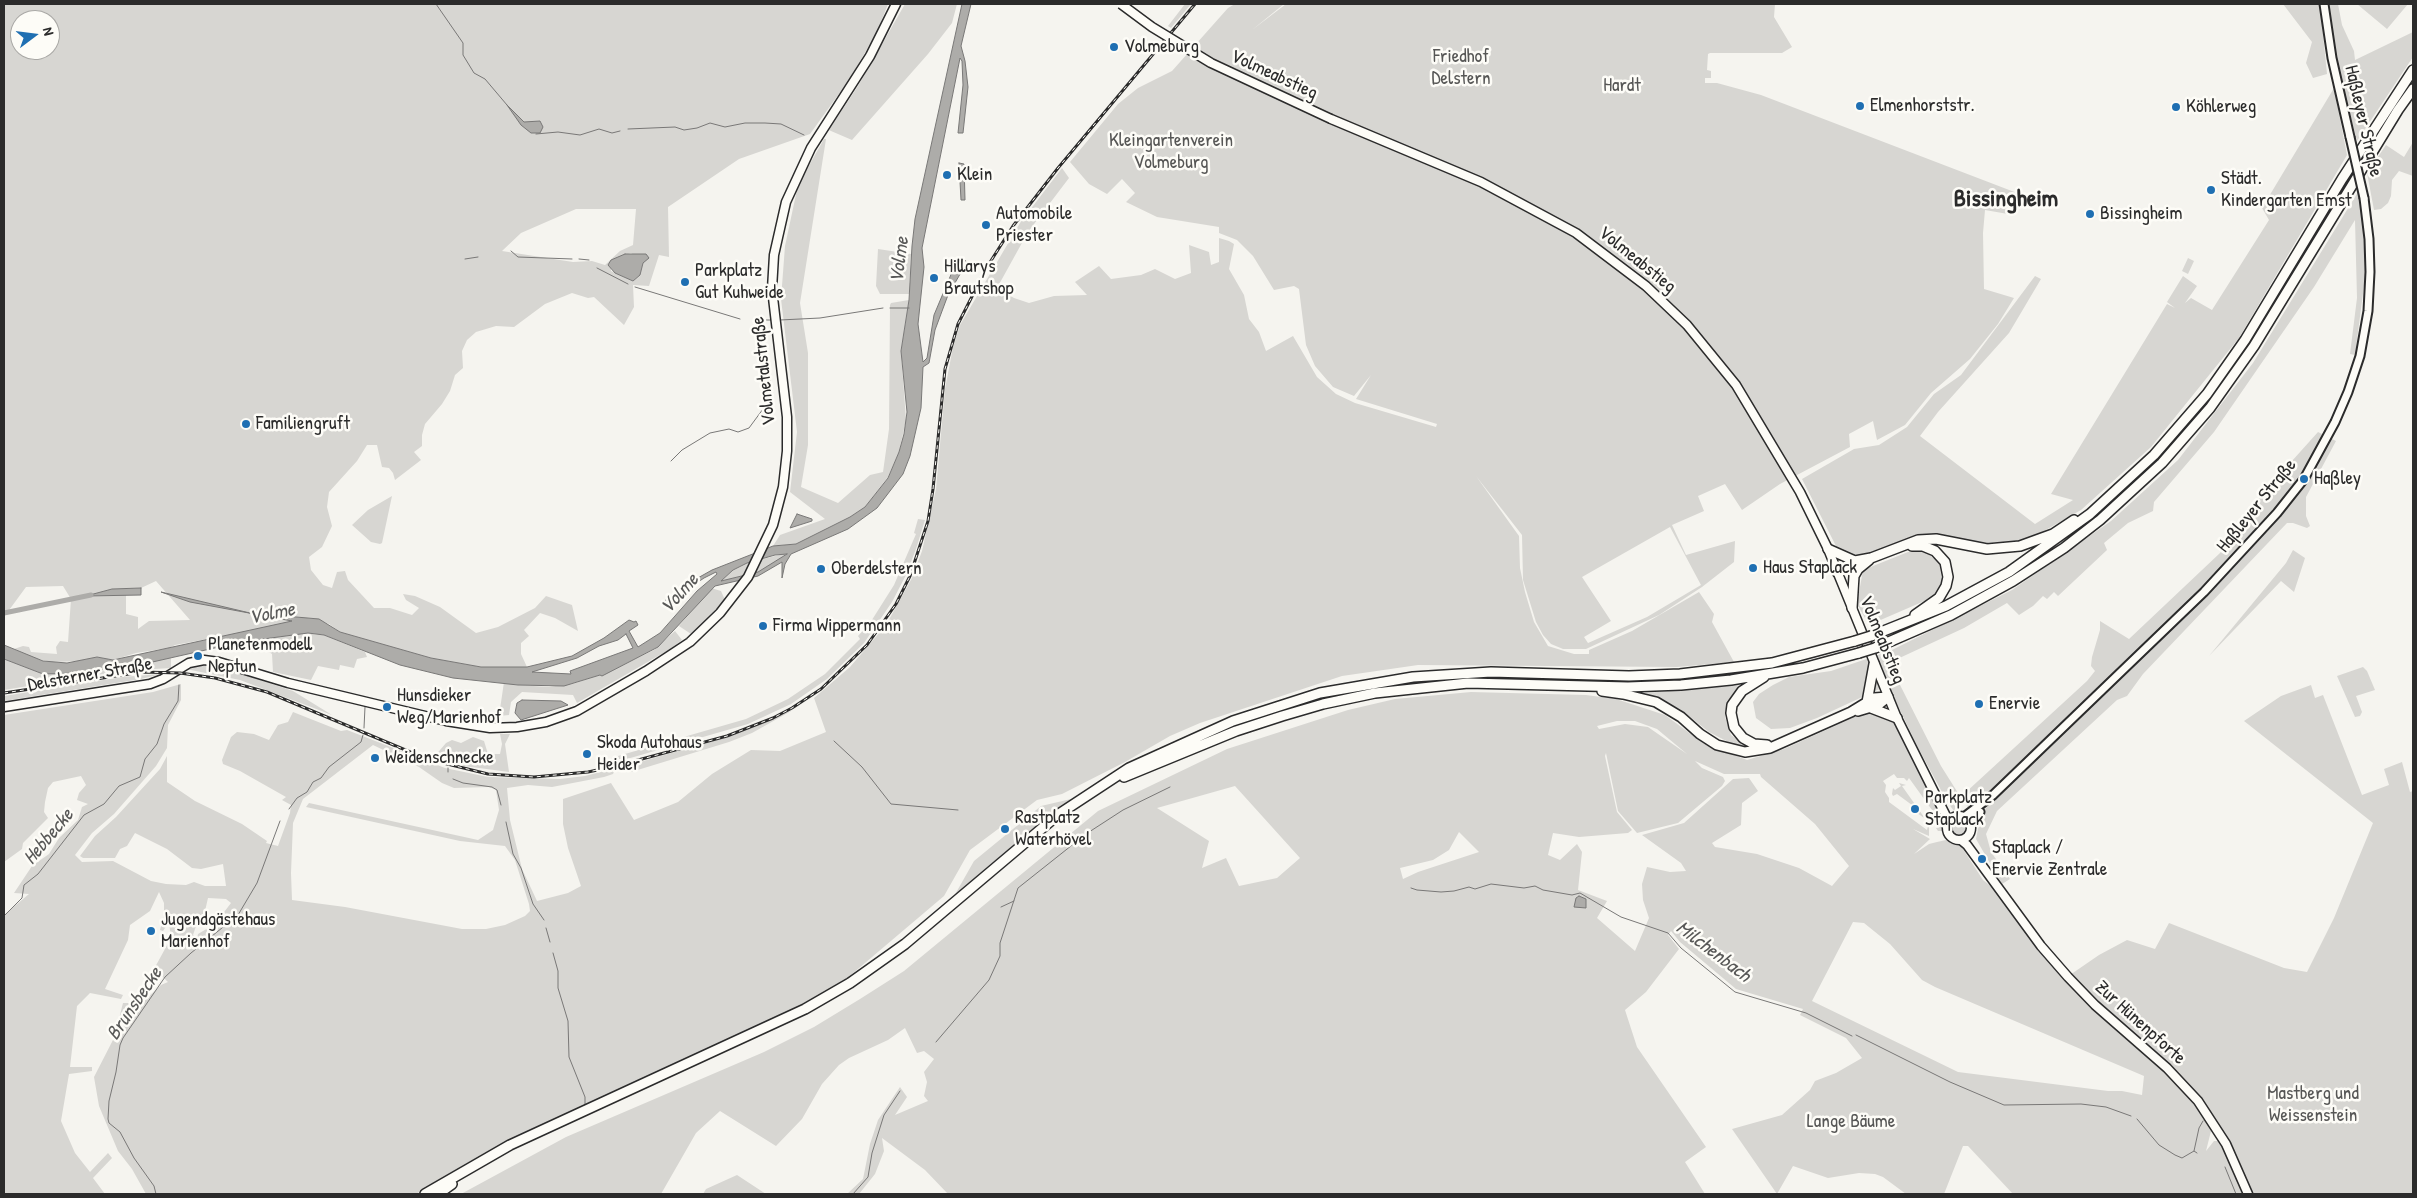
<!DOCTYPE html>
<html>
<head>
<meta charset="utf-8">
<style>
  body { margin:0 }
  #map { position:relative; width:2417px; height:1198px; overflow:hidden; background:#f5f4ef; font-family:"Patrick Hand",sans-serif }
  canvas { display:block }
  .frame { position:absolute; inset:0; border:5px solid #2b2b2b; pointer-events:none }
  .north { position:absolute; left:10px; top:10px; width:50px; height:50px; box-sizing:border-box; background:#fdfcf7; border:1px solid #a9a8a5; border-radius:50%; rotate:75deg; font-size:14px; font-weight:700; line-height:20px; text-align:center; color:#2b2b2b }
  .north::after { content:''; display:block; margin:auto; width:18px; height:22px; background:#1f6fb2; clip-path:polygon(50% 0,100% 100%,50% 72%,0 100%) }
</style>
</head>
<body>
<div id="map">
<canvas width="2417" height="1198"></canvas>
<div class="frame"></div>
<div class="north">N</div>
</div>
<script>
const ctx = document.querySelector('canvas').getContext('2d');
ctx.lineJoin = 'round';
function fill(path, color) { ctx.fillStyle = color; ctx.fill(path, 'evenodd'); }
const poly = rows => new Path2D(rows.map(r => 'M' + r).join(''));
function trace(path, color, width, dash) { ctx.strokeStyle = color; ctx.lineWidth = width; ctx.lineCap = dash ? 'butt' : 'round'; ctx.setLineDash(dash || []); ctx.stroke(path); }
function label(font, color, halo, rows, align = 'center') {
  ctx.font = font + ' "Patrick Hand",sans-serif'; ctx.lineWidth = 5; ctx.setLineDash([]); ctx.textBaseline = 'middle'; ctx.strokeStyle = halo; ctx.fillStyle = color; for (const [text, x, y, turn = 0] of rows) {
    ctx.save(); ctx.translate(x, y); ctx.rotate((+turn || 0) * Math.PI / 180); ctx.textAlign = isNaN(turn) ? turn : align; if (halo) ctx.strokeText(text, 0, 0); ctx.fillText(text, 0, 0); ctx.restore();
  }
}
fill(poly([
  [4,4,888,4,877,32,849,80,810,134,739,159,668,207,669,257,659,255,649,286,633,285,634,307,624,325,594,297,588,298,572,293,545,304,514,327,496,326,476,332,467,340,462,351,463,368,455,375,450,391,442,404,425,424,422,435,422,446,414,452,421,460,395,480,393,473,389,468,382,467,377,445,367,445,357,461,329,492,327,507,332,526,322,547,309,557,311,570,323,585,332,588,337,572,345,571,348,580,374,608,390,608,412,615,419,608,406,600,403,594,415,596,440,607,476,633,498,627,535,608,546,596,572,605,578,631,555,618,540,613,524,630,529,636,521,643,521,654,527,667,518,668,481,667,431,658,340,632,329,624,313,618,292,618,292,621,278,626,175,645,169,648,136,653,113,660,97,657,83,661,52,662,32,658,14,649,23,646,29,647,31,652,57,654,56,647,60,641,68,642,71,599,63,586,26,587,4,617],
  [20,20,50,20,50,50,20,50],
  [576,209,636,209,633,245,620,251,605,265,592,261,573,262,502,251,521,233],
  [631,253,643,263,640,275,633,281,611,271,611,260],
  [156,581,190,620,149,621,138,629,138,617,126,614,126,595,88,596,112,589,141,588],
  [905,4,957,4,952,23,928,54,852,140,831,131,829,130,858,86],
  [1185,4,1191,4,1171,28,1168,26],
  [1235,4,1284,4,1252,30,1286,4,1775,4,1774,17,1792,47,1782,53,1710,53,1708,54,1707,70,1711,71,1711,78,1705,78,1705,83,1717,83,1761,95,2017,193,2008,214,1985,210,1983,233,1984,289,2014,298,1998,324,1970,359,1931,393,1905,425,1877,440,1873,421,1849,434,1850,447,1780,484,1742,510,1725,484,1698,496,1704,511,1672,525,1686,555,1735,541,1734,562,1702,587,1659,615,1586,649,1563,649,1551,644,1543,635,1536,622,1523,580,1522,535,1476,476,1519,536,1520,568,1525,592,1534,622,1548,646,1574,654,1589,654,1589,650,1632,631,1699,592,1714,614,1712,622,1734,662,1677,667,1418,665,1342,676,1200,723,1170,736,1125,762,1062,794,1037,800,970,850,944,896,839,985,775,1022,530,1131,467,1163,416,1194,146,1194,132,1169,118,1151,99,1106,94,1077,114,1038,123,1003,142,1003,161,985,168,982,154,969,171,938,169,922,163,931,160,930,164,915,164,903,159,892,150,911,130,925,128,940,105,989,123,995,121,999,90,993,77,1006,70,1067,92,1067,92,1071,69,1074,61,1121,75,1153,90,1172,108,1153,112,1158,93,1178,105,1194,4,1194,4,915,29,894,14,893,32,866,49,854,59,838,78,820,82,807,88,804,77,800,79,793,86,785,81,776,53,782,48,788,45,802,44,812,48,818,23,843,22,849,4,862,4,715,153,692,181,684,181,700,168,725,167,748,156,766,114,814,92,833,75,855,82,862,113,861,151,881,166,884,186,885,194,882,205,886,226,886,223,864,201,869,192,868,167,849,135,833,127,846,120,849,115,858,83,858,80,856,95,836,116,817,160,769,167,756,167,782,195,801,242,824,267,841,266,843,278,846,290,813,291,805,282,800,286,797,240,771,223,764,222,760,231,737,237,732,254,734,269,740,278,725,288,722,293,712,341,731,347,730,445,768,488,777,560,779,585,776,616,768,613,774,604,777,552,787,528,785,507,788,510,820,522,869,537,901,568,893,581,886,568,848,563,824,563,799,611,783,634,820,678,802,712,774,751,750,780,751,826,732,814,698,850,667,886,625,912,578,922,551,936,489,945,389,953,347,960,325,1020,223,1062,168,1069,178,1028,232,997,288,1014,298,1029,303,1054,296,1087,295,1075,282,1099,266,1111,279,1141,275,1155,269,1175,279,1191,273,1189,245,1209,252,1211,265,1219,262,1219,238,1229,241,1234,244,1229,269,1244,295,1249,319,1259,332,1266,351,1293,336,1317,377,1336,394,1355,403,1436,427,1437,424,1356,399,1371,375,1354,396,1333,387,1315,366,1306,345,1299,289,1294,286,1274,290,1253,256,1237,240,1219,233,1219,227,1157,217,1126,202,1135,193,1122,179,1107,194,1089,184,1070,162,1118,104,1138,88,1172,71,1228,8],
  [1670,527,1701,585,1647,617,1588,643,1584,637,1611,621,1582,577],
  [373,745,419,767,442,783,454,788,489,787,496,790,499,810,493,830,478,840,309,803,306,807,460,841,505,846,515,860,529,904,530,911,525,916,505,925,486,929,462,929,345,907,292,900,291,873,293,823,303,799],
  [208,898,226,899,231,903,215,924,198,934,197,939,193,935,197,923,205,911],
  [2283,4,2320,4,2327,74,2313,78,2306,63,2312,42],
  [2329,4,2338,4,2342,25,2354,51,2355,60,2413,32,2413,57,2357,141,2338,67],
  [2357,4,2408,4,2387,29],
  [2334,88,2347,155,2239,338,2151,447,2081,510,2028,540,1989,543,1919,534,1876,551,1857,555,1836,546,1802,479,1854,449,1879,445,1907,427,1934,394,1961,375,2035,276,2041,279,2009,333,1938,412,1920,436,2035,524,2073,500,2051,494,2167,304,2175,308,2167,302,2183,276,2197,286,2185,303,2191,298,2212,310,2269,220,2262,208],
  [824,139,826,139,800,303,808,353,808,445,801,487,838,503,870,475,883,472,889,429,890,305,891,303,909,300,901,351,906,420,899,452,888,477,865,507,850,517,796,544,773,546,780,535,825,519,790,492,797,432,781,299,785,246,798,185],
  [2413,142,2413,176,2399,171,2392,180,2391,196,2388,203,2381,209,2374,210,2367,173,2386,145,2404,157],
  [2358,192,2363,218,2365,278,2355,355,2350,354,2357,298,2355,220,2314,287,2214,432,2154,502,2153,511,2128,523,2104,543,2107,550,2058,596,2054,592,2047,599,2043,596,2033,606,2019,615,2007,603,1964,628,1893,661,1899,683,1941,766,1958,793,1957,810,1954,811,1948,803,1917,746,1888,685,1817,718,1790,728,1771,729,1756,718,1753,702,1759,694,1773,685,1789,677,1831,671,1890,651,2012,590,2111,521,2178,460,2253,363],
  [878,249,911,254,909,294,880,294,876,286],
  [2188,258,2194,261,2188,274,2182,271],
  [2318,432,2336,441,2306,497,2306,516,2310,526,2307,528,2293,523,2287,523,2143,674,2127,696,2117,700,1997,811,1986,834,1991,852,2010,879,2002,884,1976,839,1980,819,1977,817,1997,797,1992,790,1970,809,1965,804,1965,793,2087,681,2095,671,2091,666,2092,657,2100,630,2100,621,2129,639,2220,553,2257,510,2256,501],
  [392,496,382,543,380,544,371,542,352,525,368,510],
  [918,519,925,520,916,549,906,575,892,602,864,643,827,679,791,704,748,724,620,761,618,756,746,719,788,699,825,674,860,639,858,636,870,623,894,585,916,534,914,533],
  [2293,550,2305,558,2294,592,2281,581,2209,656,2286,563],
  [1908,552,1926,552,1939,563,1943,585,1936,596,1869,625,1857,604,1863,570],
  [787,553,775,563,758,572,721,581,733,570,747,563],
  [711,588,721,591,725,600,691,634,679,626],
  [675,631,682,640,670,649,577,703,573,695,522,692,511,702,509,715,499,716,504,682,518,685,549,687,575,683,603,674,654,650],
  [301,633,324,635,365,652,367,657,357,659,354,668,340,665,339,670,318,666,311,680,273,672,272,654,253,641],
  [171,658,171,668,121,671,4,690,4,659,43,674,94,672],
  [205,664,239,673,293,691,332,715,240,680,186,669],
  [2363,667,2367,671,2375,690,2356,696,2362,712,2360,716,2355,717,2337,676],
  [161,674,141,679,4,701,4,696,122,677],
  [1742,685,1727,701,1725,717,1731,735,1749,748,1732,744,1709,732,1680,709,1645,693],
  [2311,685,2315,698,2323,695,2362,795,2389,785,2384,769,2402,762,2410,792,2413,791,2413,1194,2252,1194,2236,1156,2220,1128,2199,1099,2178,1078,2212,1127,2206,1151,2214,1141,2221,1141,2233,1164,2244,1194,2013,1194,1968,1146,1963,1146,1944,1194,1906,1194,1883,1177,1875,1174,1859,1173,1828,1178,1793,1166,1777,1194,1732,1129,1782,1115,1810,1090,1815,1081,1836,1073,1862,1058,1846,1038,1800,1015,1803,1009,1736,989,1680,942,1671,931,1668,935,1679,949,1646,992,1625,1010,1637,1047,1706,1147,1685,1162,1705,1194,948,1194,925,1170,882,1138,884,1151,875,1174,859,1194,847,1194,863,1179,870,1144,878,1120,900,1087,907,1097,895,1115,928,1101,924,1096,927,1082,924,1072,934,1059,924,1051,917,1053,905,1028,888,1040,849,1058,839,1065,822,1084,802,1119,776,1146,720,1111,696,1133,661,1194,461,1194,566,1137,764,1052,814,1027,860,999,904,971,1098,811,1227,749,1348,710,1395,699,1471,692,1586,695,1616,699,1665,715,1703,743,1747,760,1784,749,1861,714,1873,713,1888,718,1893,722,1946,820,1943,831,1938,831,1936,828,1940,827,1938,820,1935,820,1937,817,1909,778,1907,781,1904,778,1897,778,1894,774,1883,781,1886,785,1885,792,1889,798,1889,802,1927,830,1928,826,1929,827,1929,836,1913,829,1930,839,1914,854,1929,844,1937,842,1946,840,1961,846,1983,880,1993,888,2045,958,2067,977,2099,955,2127,940,2155,949,2169,923,2284,968,2307,972,2334,918,2373,823,2244,721,2281,696],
  [1617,721,1635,721,1657,729,1687,754,1648,727,1625,724,1599,729,1597,726],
  [1606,753,1618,811,1637,833,1678,823,1722,786,1725,781,1723,777,1702,768,1695,761,1724,774,1760,774,1761,777,1815,824,1849,866,1832,886,1799,868,1757,854,1715,847,1712,843,1741,825,1742,803,1758,791,1749,778,1733,779,1684,823,1642,835,1681,863,1686,871,1670,872,1647,867,1642,884,1643,900,1649,918,1635,951,1597,918,1607,901,1578,890,1582,852,1577,844,1560,860,1548,855,1553,833,1579,837,1628,833,1632,830,1617,812,1605,756],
  [1235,786,1300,858,1277,878,1239,886,1226,858,1202,868,1209,841,1157,808],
  [1459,832,1479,852,1418,872,1403,879,1400,868,1433,860,1449,850],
  [1853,922,1864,923,1890,944,1922,980,1935,987,2144,1076,2142,1095,2122,1091,2108,1091,1958,1072,1812,1001],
  [793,710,752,733,729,742,631,772,622,767,728,737],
  [500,734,510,734,505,744,509,772,464,766,434,757,446,743,452,740,461,743,473,737,484,741,488,754,500,754,502,744],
  [1899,783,1906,785,1902,786,1924,817,1928,817,1931,823,1913,810,1916,808,1897,794,1893,796,1892,794,1893,788,1895,790,1901,786],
  [1071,799,987,867,953,898,974,861,1041,806],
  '1950 828a9 9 0 1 1 18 0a9 9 0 1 1-18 0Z',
  [737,1175,766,1194,703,1194,706,1189]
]), '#d7d6d2');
const water = poly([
  [962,4,971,4,961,46,965,61,968,87,963,133,958,133,963,85,962,61,960,58,922,248,924,267,918,324,923,362,927,358,934,315,955,265,964,259,967,262,948,295,935,330,929,363,923,367,921,408,910,456,903,474,877,508,848,529,791,554,785,564,782,578,782,562,758,576,715,586,658,647,602,676,600,675,564,686,518,685,453,678,400,665,324,635,308,633,241,642,148,663,80,673,43,674,4,659,4,645,43,661,67,663,97,657,113,660,292,621,190,602,161,592,250,613,319,619,340,632,431,658,481,667,527,667,572,656,604,638,629,620,634,622,636,621,638,625,629,631,638,647,660,633,697,591,717,574,716,572,704,578,664,605,663,602,696,579,712,570,773,546,796,544,850,517,865,507,888,478,899,452,904,434,907,412,901,351,909,300,912,246,915,219,962,4],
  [787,554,758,572,721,581,733,570,747,563,775,555,787,554],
  [626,634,633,648,570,671,571,674,532,672,577,658,599,646,618,640,626,634],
  [507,105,524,122,540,121,543,127,540,133,531,133,521,125,507,105],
  [959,163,964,164,965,200,961,200,959,163],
  [625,254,646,254,649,258,643,263,640,275,633,281,615,273,608,265,611,260,625,254],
  [797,514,812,519,812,521,790,528,797,514],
  [141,588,141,595,86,596,112,589,141,588],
  [522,700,561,701,568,705,521,720,515,713,517,703,522,700],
  [1579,896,1586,899,1586,908,1574,907,1576,898,1579,896]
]);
fill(water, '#adaca9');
trace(water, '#797877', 1);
trace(poly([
  [436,4,463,43,463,55,474,73,485,79,507,105],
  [628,129,675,127,684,130,697,128,710,123,725,127,745,123,765,123,781,124,804,135],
  [536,134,558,132,580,135,599,129,612,133,620,131],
  [511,251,518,257,572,259],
  [465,259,478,257],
  [579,259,589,260],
  [597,268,628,284],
  [635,287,740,319],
  [890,308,909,308],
  [762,320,773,320],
  [780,320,820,318,883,308],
  [671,461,682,450,710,433,729,429,738,432,749,428,763,409,766,384,770,381],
  [364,728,365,707],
  [834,741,862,767,891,804,958,810],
  [448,772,448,768],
  [453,779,463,783,492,787,497,790,501,805],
  [289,809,297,798,307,792,313,782,321,778,329,767,361,742,363,735],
  [506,822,513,854,521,868,533,904,544,920],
  [1411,888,1417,890,1441,892,1454,891,1469,887,1475,889,1491,884,1524,888,1535,886,1543,890,1572,895,1580,893,1621,917,1668,933,1681,948,1735,992,1806,1013,1852,1036],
  [1001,907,1014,901],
  [4,916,22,898,24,885,38,874,84,815,104,804,119,786,140,777,145,759,157,744,164,724,178,701,179,685],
  [546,928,550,942],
  [553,953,558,971,558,988,568,1021,569,1057,585,1097,585,1105],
  [1856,1035,1950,1082,2004,1105,2081,1104,2106,1107,2131,1116],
  [936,1042,989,980,1000,956,1000,943,1018,888,1086,834,1123,810,1170,787],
  [2137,1119,2159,1145,2175,1155,2182,1158,2194,1151,2197,1153],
  [2194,1151,2199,1128,2203,1121],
  [2225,1167,2236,1194],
  [156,1194,154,1186,134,1158,120,1132,109,1123,108,1119,109,1101,116,1072,120,1045,123,1038,165,977,191,953,238,915,257,883,280,821],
  [853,1194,868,1177,872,1153,884,1115,900,1091]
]), '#797877', 1);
trace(poly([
  [4,613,91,595]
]), '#adaca9', 5);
const secondary = poly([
  [2324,4,2332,58,2350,137],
  [1964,817,1993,795,2204,592,2277,513,2304,479,2335,422,2348,392,2360,356,2368,311,2370,272,2369,239,2364,198],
  [1971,826,1980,812]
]);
const primary = poly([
  [1331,119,1481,182,1576,233,1646,286,1687,325,1736,385,1800,492,1828,549,1897,718,1949,822],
  [4,707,150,684,163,679,189,663,204,660,219,662,288,683,446,721,490,728,517,727,546,722,577,711,646,671,690,642,720,613,748,577,773,525,783,487,787,451,787,417,772,289,774,255,786,202,811,148,870,56,896,4],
  '1947 828a12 12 0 1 1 24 0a12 12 0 1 1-24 0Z',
  [1961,840,1967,845,2041,946,2068,977,2095,1005,2167,1068,2198,1101,2226,1144,2248,1194]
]);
const motorway = poly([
  [1912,546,1923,546,1935,551,1945,562,1948,577,1946,586,1939,598,1915,615],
  [1828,549,1855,561],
  [1837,572,1855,561,1871,558,1918,540,1936,539,1987,549,2020,546,2053,534,2074,520],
  [1852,608,1854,576,1858,569,1869,560],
  [1871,636,1946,606,2009,572,2090,514,2154,455,2207,394,2245,340,2342,179,2413,70],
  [1875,648,1951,615,2013,581,2064,548,2100,520,2162,463,2210,408,2254,346,2398,110,2413,89],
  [1764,677,1742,691,1732,705,1731,713,1734,727,1743,738,1754,744,1767,745],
  [1602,691,1623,694,1656,702,1681,717,1700,734,1717,745,1745,752,1770,748,1851,712,1874,698,1888,697],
  [1867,702,1874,664],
  [1871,708,1897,718],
  [1858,711,1878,705,1888,697],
  [1124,777,1236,731,1282,716,1323,704,1375,693,1468,683,1628,687,1681,685,1731,680,1803,668,1859,653],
  [425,1194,510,1145,805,1009,850,983,905,944,1059,814,1129,768,1233,721,1320,693,1413,677,1491,672,1629,676,1680,674,1772,663,1855,641],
  [438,1194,452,1184]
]);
trace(secondary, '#2b2b2b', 11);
trace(primary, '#2b2b2b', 11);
trace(motorway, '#2b2b2b', 12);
trace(secondary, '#fdfcf7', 7);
trace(primary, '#fdfcf7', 8);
trace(motorway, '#fdfcf7', 9);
const rail = poly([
  [4,693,142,672,180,673,215,678,267,692,427,759,488,774,534,777,588,772,616,766,727,736,773,718,792,708,821,689,867,645,896,604,910,576,928,521,933,489,945,369,958,324,987,267,1013,226,1058,168,1195,4]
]);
trace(rail, '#2b2b2b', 3);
trace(rail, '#fdfcf7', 1, [4]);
const secondaryBridge = poly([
  [2350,137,2364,198]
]);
const primaryBridge = poly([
  [1121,4,1152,27,1211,63,1331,119]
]);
const motorwayBridge = poly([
  [1855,641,1871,636],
  [1859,653,1875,648]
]);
trace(secondaryBridge, '#2b2b2b', 11, []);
trace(primaryBridge, '#2b2b2b', 11, []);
trace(motorwayBridge, '#2b2b2b', 12, []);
trace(secondaryBridge, '#fdfcf7', 7);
trace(primaryBridge, '#fdfcf7', 8);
trace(motorwayBridge, '#fdfcf7', 9);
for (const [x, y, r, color] of [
  [1114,47,5,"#1f6fb2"],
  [1860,106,5,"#1f6fb2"],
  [2176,107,5,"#1f6fb2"],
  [947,175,5,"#1f6fb2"],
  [2211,190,5,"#1f6fb2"],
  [2090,214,5,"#1f6fb2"],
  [986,225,5,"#1f6fb2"],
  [934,278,5,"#1f6fb2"],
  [685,282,5,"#1f6fb2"],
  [246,424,5,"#1f6fb2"],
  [2304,479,5,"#1f6fb2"],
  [1753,568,5,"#1f6fb2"],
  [821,569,5,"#1f6fb2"],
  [763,626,5,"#1f6fb2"],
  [198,656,5,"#1f6fb2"],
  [1979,704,5,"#1f6fb2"],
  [387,707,5,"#1f6fb2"],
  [587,754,5,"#1f6fb2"],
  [375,758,5,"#1f6fb2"],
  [1915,809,5,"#1f6fb2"],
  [1005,829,5,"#1f6fb2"],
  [1982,859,5,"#1f6fb2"],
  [151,931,5,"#1f6fb2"]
]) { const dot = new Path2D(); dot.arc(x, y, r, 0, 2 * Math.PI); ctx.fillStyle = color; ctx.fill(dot); trace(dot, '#fdfcf7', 2); }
label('19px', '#2b2b2b', '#fdfcf7', [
  ["Volmeburg",1124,47],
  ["Elmenhorststr.",1870,106],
  ["Köhlerweg",2186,107],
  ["Klein",957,175],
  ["Städt.",2221,179],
  ["Kindergarten Emst",2221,201],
  ["Automobile",996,214],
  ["Priester",996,236],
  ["Bissingheim",2100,214],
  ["Hillarys",944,267],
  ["Brautshop",944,289],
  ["Parkplatz",695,271],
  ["Gut Kuhweide",695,293],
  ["Familiengruft",256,424],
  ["Haßley",2314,479],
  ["Haus Staplack",1763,568],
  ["Oberdelstern",831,569],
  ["Firma Wippermann",773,626],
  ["Planetenmodell",208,645],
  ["Neptun",208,667],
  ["Hunsdieker",397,696],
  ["Weg/Marienhof",397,718],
  ["Enervie",1989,704],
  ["Skoda Autohaus",597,743],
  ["Heider",597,765],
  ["Weidenschnecke",385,758],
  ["Parkplatz",1925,798],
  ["Staplack",1925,820],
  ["Rastplatz",1015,818],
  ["Waterhövel",1015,840],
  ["Staplack /",1992,848],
  ["Enervie Zentrale",1992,870],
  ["Jugendgästehaus",161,920],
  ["Marienhof",161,942]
], 'left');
label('19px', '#565655', '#fdfcf7', [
  ["Friedhof",1461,57],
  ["Delstern",1461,79],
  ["Hardt",1622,86],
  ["Kleingartenverein",1171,141],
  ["Volmeburg",1171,163],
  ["Mastberg und",2313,1094],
  ["Weissenstein",2313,1116],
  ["Lange Bäume",1851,1122]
]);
label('19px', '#2b2b2b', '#fdfcf7', [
  ["Volmeabstieg",1274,75,25],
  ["Haßleyer Straße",2363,121,77],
  ["Volmeabstieg",1637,260,39],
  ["Volmetalstraße",764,371,-96],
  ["Haßleyer Straße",2257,506,-51],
  ["Volmeabstieg",1882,640,68],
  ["Delsterner Straße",90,675,-10],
  ["Zur Hünenpforte",2140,1023,42]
]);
label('italic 20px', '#585857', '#fdfcf7', [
  ["Volme",900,260,-83],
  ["Volme",680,594,-48],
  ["Volme",272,614,-11],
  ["Hebbecke",49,837,-50],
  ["Milchenbach",1713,952,37],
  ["Brunsbecke",135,1004,-56]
]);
label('bold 24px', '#2b2b2b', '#fdfcf7', [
  ["Bissingheim",2006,200]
]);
</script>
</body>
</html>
